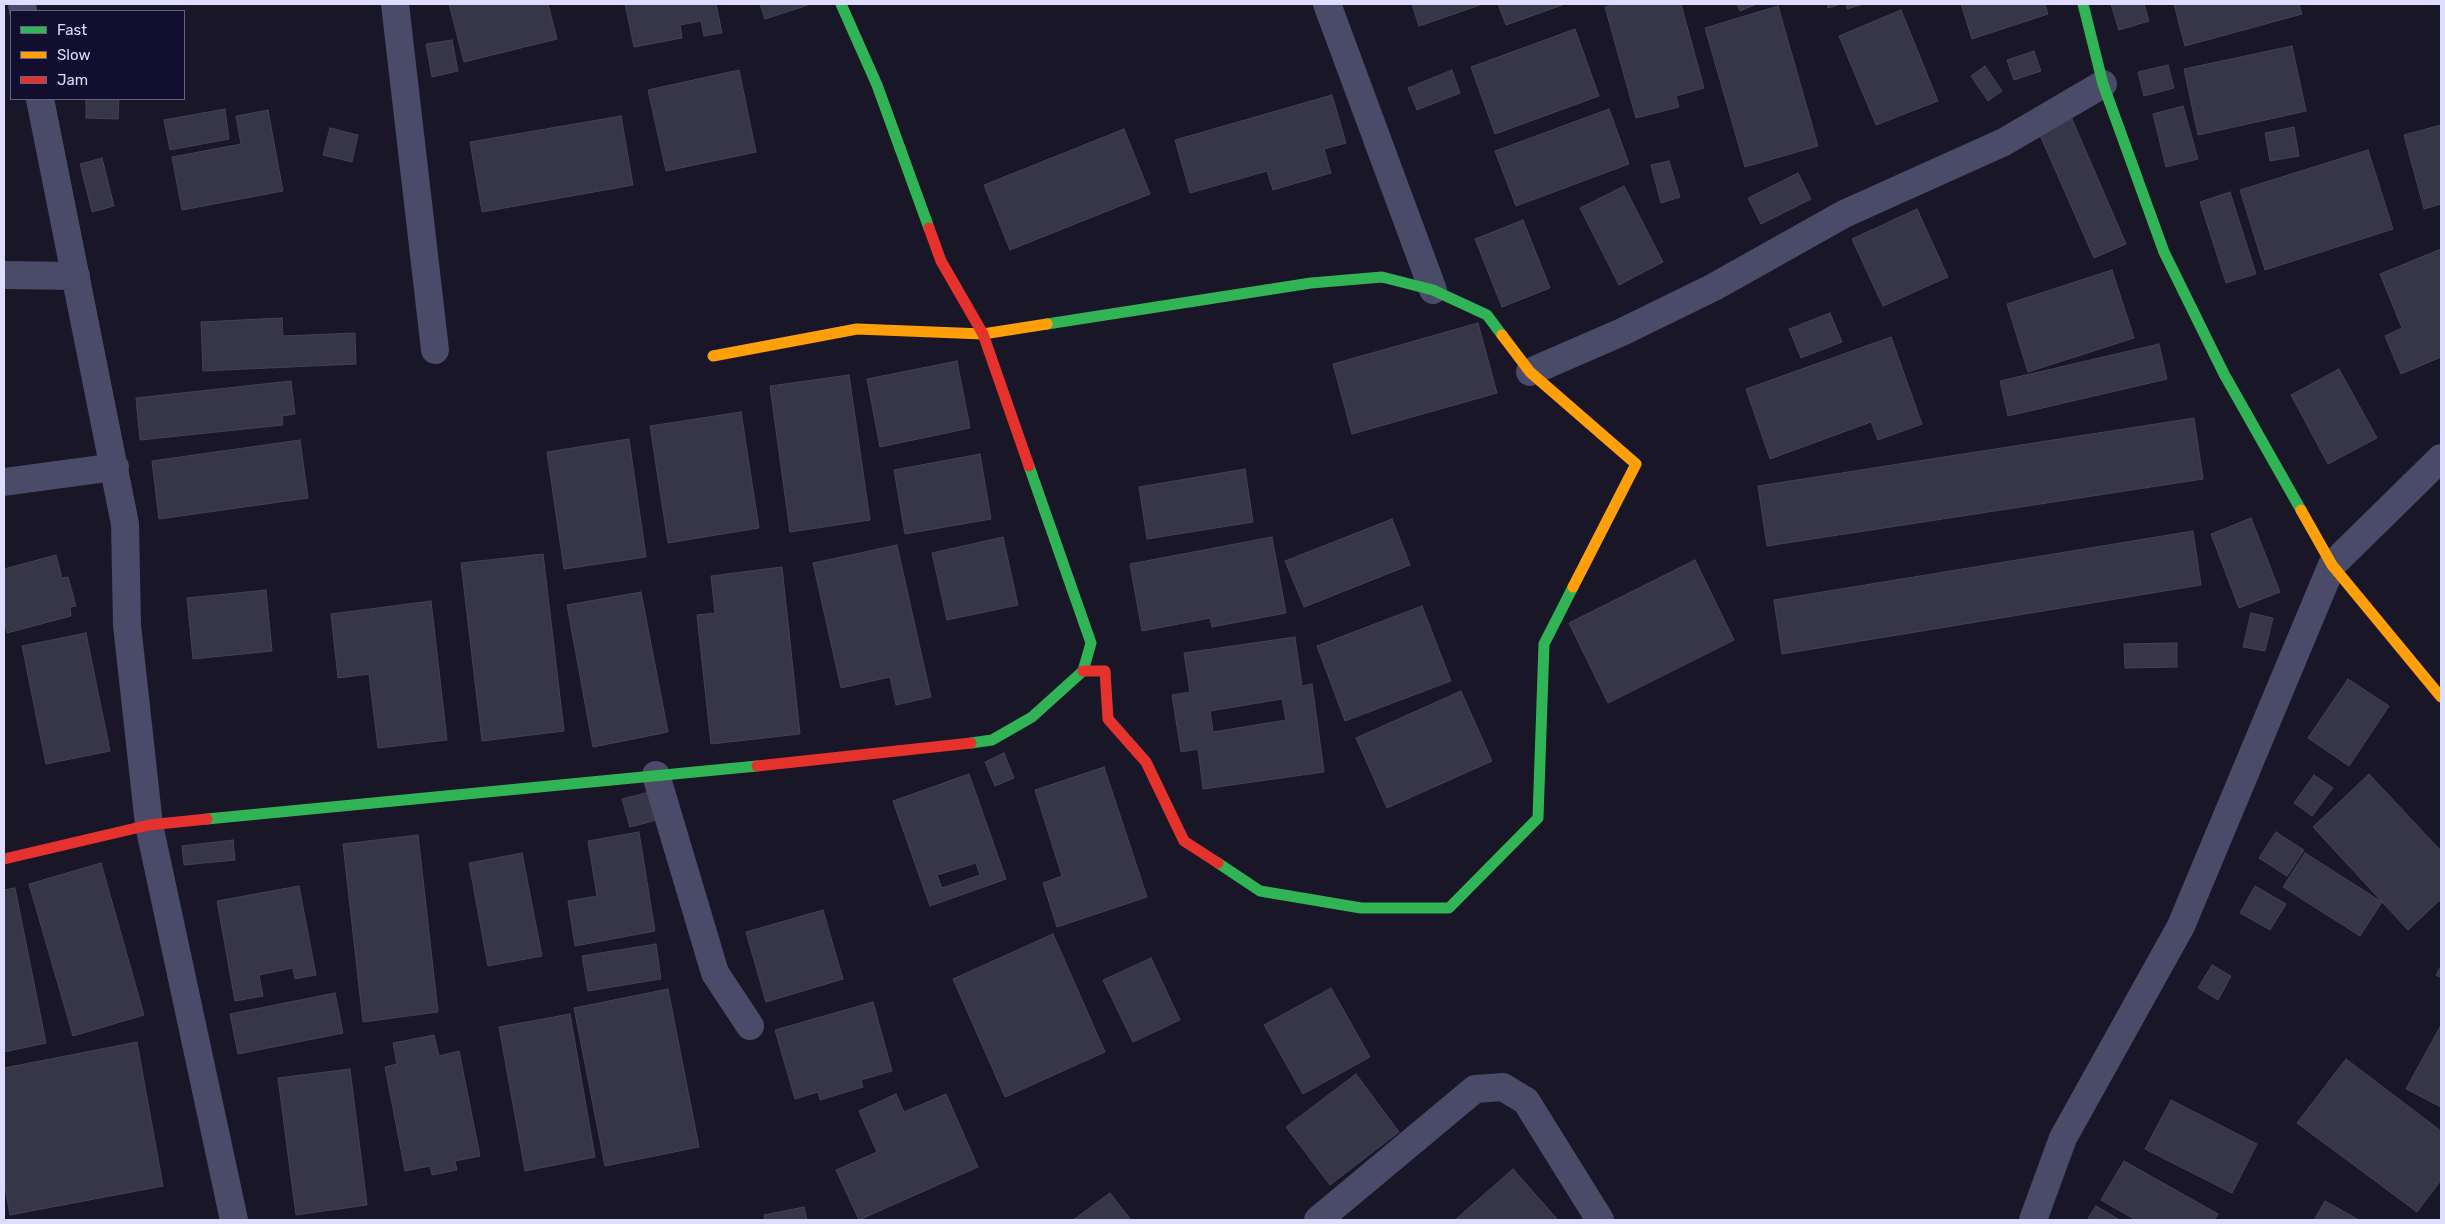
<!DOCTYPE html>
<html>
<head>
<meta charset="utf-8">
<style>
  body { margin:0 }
  #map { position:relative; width:2445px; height:1224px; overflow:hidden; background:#181627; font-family:Rubik,sans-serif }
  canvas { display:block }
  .frame { position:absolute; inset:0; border:5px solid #dedcff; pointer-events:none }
  .legend { position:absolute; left:10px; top:10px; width:175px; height:90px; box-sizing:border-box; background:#120f2e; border:1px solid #646182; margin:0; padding:6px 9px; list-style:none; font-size:15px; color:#dedcff }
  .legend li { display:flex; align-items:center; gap:10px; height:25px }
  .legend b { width:25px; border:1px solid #646182 }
</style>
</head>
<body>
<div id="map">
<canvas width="2445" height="1224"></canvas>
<div class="frame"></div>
<ul class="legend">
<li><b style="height:6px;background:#30b455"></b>Fast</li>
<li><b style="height:6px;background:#ff9f0a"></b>Slow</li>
<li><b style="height:6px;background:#e5322d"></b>Jam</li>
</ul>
</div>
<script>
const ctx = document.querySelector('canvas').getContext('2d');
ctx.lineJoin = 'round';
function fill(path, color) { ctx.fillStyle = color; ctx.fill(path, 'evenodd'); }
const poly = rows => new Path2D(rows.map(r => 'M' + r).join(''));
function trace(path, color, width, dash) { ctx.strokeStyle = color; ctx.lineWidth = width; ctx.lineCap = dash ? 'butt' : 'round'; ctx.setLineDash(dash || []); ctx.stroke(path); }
const building = poly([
  [449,4,548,4,557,39,464,62,449,4],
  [625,4,716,4,722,33,704,36,701,21,680,25,682,38,634,47,625,4],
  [760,4,811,4,765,19,760,4],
  [1412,4,1483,4,1419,26,1412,4],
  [1498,4,1565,4,1506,25,1498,4],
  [1616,4,1681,4,1704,88,1676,96,1679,107,1636,118,1605,7,1616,4],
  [1737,4,1757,4,1740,11,1737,4],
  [1827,4,1841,4,1828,8,1827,4],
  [1846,4,1864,4,1847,9,1846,4],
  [1961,4,2045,4,2048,14,1972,39,1961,4],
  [2111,4,2144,4,2149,21,2119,30,2111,4],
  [2174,4,2299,4,2302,14,2185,46,2174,4],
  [1778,6,1818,146,1745,167,1705,28,1778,6],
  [1901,10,1938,101,1876,125,1839,36,1901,10],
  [1575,29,1599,96,1495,134,1471,67,1575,29],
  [452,40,458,71,432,77,426,44,452,40],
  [2292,46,2306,111,2198,135,2184,69,2292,46],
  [2034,51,2041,71,2014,80,2007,60,2034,51],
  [2168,65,2174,88,2144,96,2138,72,2168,65],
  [1985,66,2002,91,1988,101,1971,76,1985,66],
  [739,70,756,152,666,171,648,90,739,70],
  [1452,70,1460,93,1417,110,1408,88,1452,70],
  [1332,95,1346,143,1324,149,1331,173,1273,190,1267,171,1190,193,1175,140,1332,95],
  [86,99,119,99,118,119,86,118,86,99],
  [2183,106,2198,159,2166,167,2153,114,2183,106],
  [225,109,229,139,170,150,164,120,225,109],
  [1609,109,1629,164,1516,206,1495,151,1609,109],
  [268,110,283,191,182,210,172,157,241,144,236,116,268,110],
  [621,116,633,185,482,212,470,142,621,116],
  [2072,119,2126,244,2094,258,2039,133,2072,119],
  [2441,125,2441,204,2424,209,2404,135,2441,125],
  [2294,127,2299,156,2270,161,2265,133,2294,127],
  [330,128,358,135,352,162,323,155,330,128],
  [1124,129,1150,194,1010,250,984,185,1124,129],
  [2368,150,2393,229,2265,270,2240,190,2368,150],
  [102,158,114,206,92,212,80,164,102,158],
  [1669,161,1680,197,1661,203,1651,165,1669,161],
  [1798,173,1811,199,1761,224,1748,198,1798,173],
  [1624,186,1663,262,1619,285,1580,208,1624,186],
  [2230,192,2256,274,2226,283,2200,202,2230,192],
  [1917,209,1948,277,1883,306,1852,239,1917,209],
  [1523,220,1550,288,1502,307,1475,239,1523,220],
  [2441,249,2441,357,2401,374,2385,336,2402,328,2380,274,2441,249],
  [2112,270,2134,338,2028,372,2007,304,2112,270],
  [1830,313,1842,342,1801,358,1789,329,1830,313],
  [282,318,283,336,355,333,356,364,203,371,201,322,282,318],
  [1478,323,1497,393,1352,434,1333,364,1478,323],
  [1891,337,1922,424,1878,440,1871,422,1770,459,1746,389,1891,337],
  [2159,344,2167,379,2008,416,2000,381,2159,344],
  [957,361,970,428,880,447,867,379,957,361],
  [2339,369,2377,438,2328,464,2291,395,2339,369],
  [849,375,870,520,790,532,770,386,849,375],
  [291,381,295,414,282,416,283,425,140,440,136,398,291,381],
  [741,412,759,528,668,543,650,426,741,412],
  [2194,418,2203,479,1767,546,1758,486,2194,418],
  [629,439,646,557,564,569,547,452,629,439],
  [300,440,308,498,159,519,152,461,300,440],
  [980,454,991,519,905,534,894,470,980,454],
  [1245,469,1253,522,1147,539,1139,487,1245,469],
  [2251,518,2280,592,2239,608,2211,534,2251,518],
  [1392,519,1410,565,1304,607,1285,561,1392,519],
  [2193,531,2201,585,1782,654,1774,600,2193,531],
  [1003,537,1018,605,947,620,932,553,1003,537],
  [1272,537,1286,613,1212,627,1210,618,1142,631,1130,564,1272,537],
  [897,545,931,697,896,705,890,677,841,688,813,563,897,545],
  [543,554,564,731,482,741,461,563,543,554],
  [56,555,62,578,68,577,76,606,70,607,71,616,7,633,4,620,4,569,56,555],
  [1695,560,1734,640,1608,703,1569,623,1695,560],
  [782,567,800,734,711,744,697,615,715,613,711,576,782,567],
  [266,590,272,651,193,659,187,598,266,590],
  [641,592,668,732,593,747,567,605,641,592],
  [431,601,447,740,378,748,369,674,338,678,331,614,431,601],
  [1422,606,1451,681,1345,721,1317,646,1422,606],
  [2251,613,2273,618,2265,651,2243,647,2251,613],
  [86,633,110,751,46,764,22,646,86,633],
  [1295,637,1302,686,1312,684,1324,772,1203,789,1198,749,1181,752,1172,695,1190,692,1184,653,1295,637],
  [1282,699,1286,720,1213,732,1210,711,1282,699],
  [2177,643,2177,667,2125,668,2124,644,2177,643],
  [2348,679,2389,706,2349,766,2308,738,2348,679],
  [1461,691,1492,761,1387,808,1356,738,1461,691],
  [1004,753,1014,778,995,786,985,762,1004,753],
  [1104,767,1147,897,1057,927,1043,883,1062,876,1035,790,1104,767],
  [969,774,1006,879,930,906,893,801,969,774],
  [976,863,980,875,942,888,937,875,976,863],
  [2369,774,2441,851,2441,899,2408,930,2313,827,2369,774],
  [2314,775,2333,788,2312,816,2294,803,2314,775],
  [650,792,657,820,630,827,622,799,650,792],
  [639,832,655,931,575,946,568,901,597,896,588,841,639,832],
  [2276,832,2304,850,2287,876,2259,858,2276,832],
  [418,835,438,1012,363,1022,343,844,418,835],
  [233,840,235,860,184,865,182,846,233,840],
  [522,853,542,956,488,966,469,863,522,853],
  [2305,853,2382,902,2360,936,2283,887,2305,853],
  [101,863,144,1015,73,1036,29,884,101,863],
  [299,886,316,975,295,979,293,968,259,975,263,996,235,1001,217,901,299,886],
  [2255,886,2286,904,2270,930,2240,913,2255,886],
  [15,888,46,1043,4,1052,4,890,15,888],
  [823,910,843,979,766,1002,746,932,823,910],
  [1053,934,1105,1052,1005,1097,953,979,1053,934],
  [656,944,661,979,588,991,582,956,656,944],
  [1151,958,1180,1020,1133,1042,1103,980,1151,958],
  [2212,965,2231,976,2218,1000,2198,988,2212,965],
  [2441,966,2441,978,2436,975,2441,966],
  [1331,988,1370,1057,1303,1094,1264,1025,1331,988],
  [668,989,699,1147,605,1166,574,1008,668,989],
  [335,993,343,1033,238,1054,230,1014,335,993],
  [873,1002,892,1071,861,1080,863,1087,820,1100,818,1092,795,1099,775,1030,873,1002],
  [570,1014,595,1157,525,1171,499,1027,570,1014],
  [2441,1025,2441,1107,2406,1089,2441,1025],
  [434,1035,439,1056,459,1051,480,1156,455,1161,457,1170,432,1175,430,1166,405,1171,385,1067,397,1064,393,1043,434,1035],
  [137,1042,163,1186,10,1215,4,1182,4,1068,137,1042],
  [2346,1059,2441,1131,2441,1180,2417,1212,2297,1123,2346,1059],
  [350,1069,367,1205,296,1215,278,1078,350,1069],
  [1356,1074,1399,1132,1330,1185,1286,1127,1356,1074],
  [896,1094,904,1112,946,1094,978,1167,859,1220,836,1170,877,1152,859,1111,896,1094],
  [2171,1100,2257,1144,2232,1193,2145,1149,2171,1100],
  [2124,1161,2218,1214,2214,1220,2136,1220,2101,1200,2124,1161],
  [1513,1169,1558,1220,1455,1220,1513,1169],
  [1110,1193,1131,1220,1073,1220,1110,1193],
  [2325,1201,2359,1220,2314,1220,2325,1201],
  [2096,1206,2120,1220,2087,1220,2096,1206],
  [804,1207,807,1220,765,1220,764,1215,804,1207]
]);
fill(building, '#373548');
trace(building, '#44415a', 1);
trace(poly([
  [22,4,23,11],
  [395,4,435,350],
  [1327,4,1433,290],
  [40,99,125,524,127,625,149,825,234,1220],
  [4,275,76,276],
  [1530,372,1622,332,1714,287,1844,214,2004,142,2103,84],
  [4,482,115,467],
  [656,775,715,973,750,1026],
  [1318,1220,1475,1089,1503,1087,1526,1101,1600,1220],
  [2033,1220,2063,1138,2181,926,2332,565,2441,458]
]), '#4a4b68', 28);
trace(poly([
  [841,4,877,85,929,228],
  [2083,4,2103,84,2164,252,2224,374,2301,510],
  [1047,324,1311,283,1382,277,1433,290,1487,315,1502,335],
  [971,743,992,740,1032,717,1083,671,1091,643,1029,466],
  [207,819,757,766],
  [1218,863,1260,891,1361,908,1449,908,1538,818,1544,644,1573,587]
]), '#30b455', 11);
trace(poly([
  [1502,335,1530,372,1636,464,1573,587],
  [713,356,857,329,983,334,1047,324],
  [2301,510,2332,565,2441,697]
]), '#ff9f0a', 11);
trace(poly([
  [929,228,941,261,983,334,1029,466],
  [1083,671,1105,671,1108,719,1146,762,1184,841,1218,863],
  [757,766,971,743],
  [4,859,149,825,207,819]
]), '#e5322d', 11);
</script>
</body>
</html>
